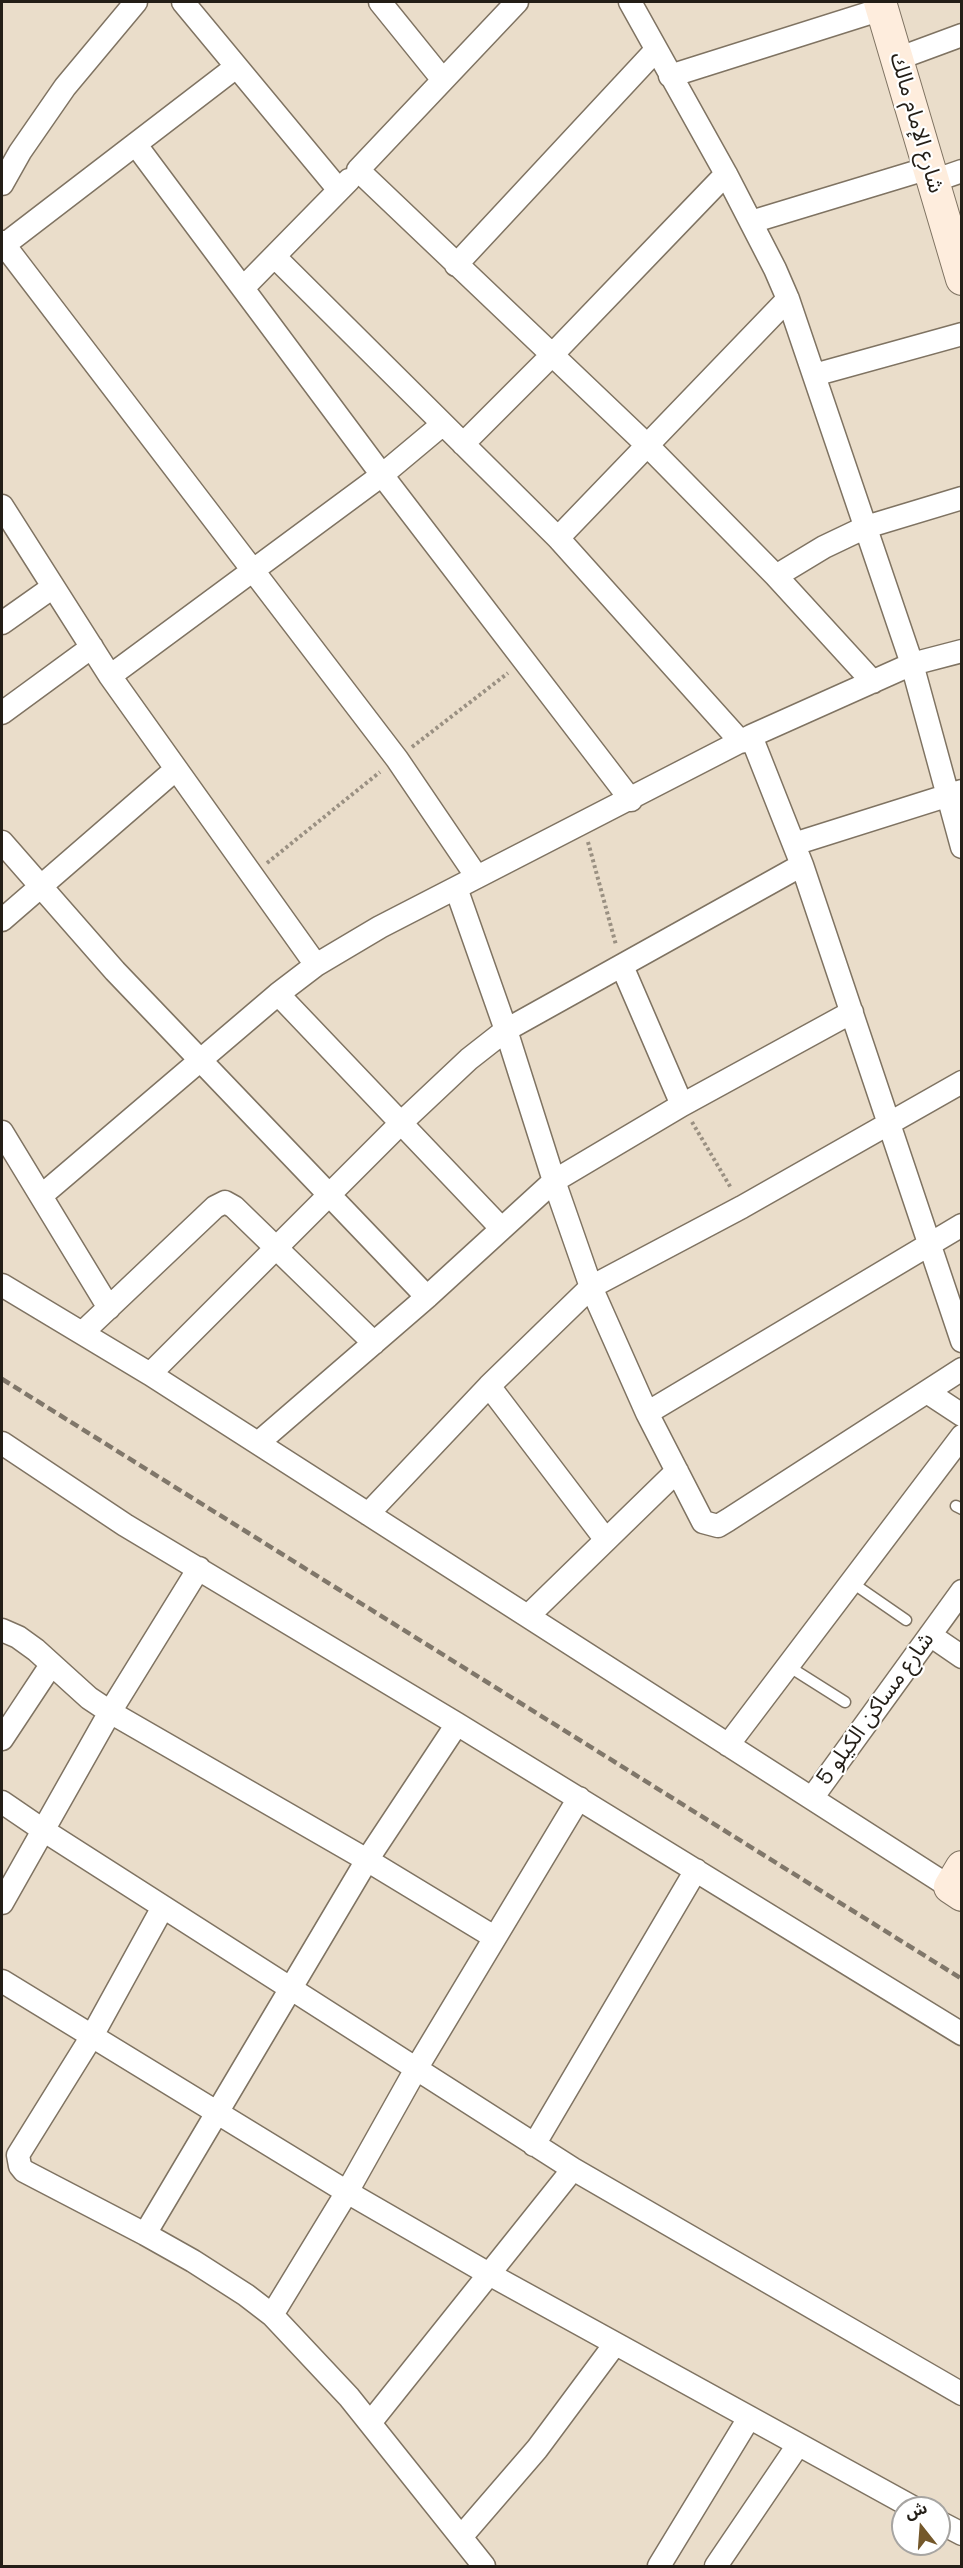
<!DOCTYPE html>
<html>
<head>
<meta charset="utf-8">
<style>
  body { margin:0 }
  #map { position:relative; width:963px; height:2568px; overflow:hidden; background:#eaddca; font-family:"Space Grotesk","Noto Sans Arabic",sans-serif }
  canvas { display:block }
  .frame { position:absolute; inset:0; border:3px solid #231e17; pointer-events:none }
  .north { position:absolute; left:891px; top:2496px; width:60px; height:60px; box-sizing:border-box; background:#fff; border:2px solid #a7a5a2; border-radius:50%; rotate:343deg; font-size:16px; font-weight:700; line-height:24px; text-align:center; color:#231e17 }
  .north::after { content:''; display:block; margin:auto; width:21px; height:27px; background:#74582b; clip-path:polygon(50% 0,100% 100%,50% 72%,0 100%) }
</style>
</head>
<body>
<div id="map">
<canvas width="963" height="2568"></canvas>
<div class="frame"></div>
<div class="north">ش</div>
</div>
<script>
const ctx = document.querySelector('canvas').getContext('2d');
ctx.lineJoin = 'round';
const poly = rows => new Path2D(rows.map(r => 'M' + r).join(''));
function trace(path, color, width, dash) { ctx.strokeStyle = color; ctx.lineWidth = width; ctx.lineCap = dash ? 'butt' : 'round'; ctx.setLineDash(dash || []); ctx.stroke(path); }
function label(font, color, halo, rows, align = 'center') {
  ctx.font = font + ' "Space Grotesk","Noto Sans Arabic",sans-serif'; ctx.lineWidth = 4.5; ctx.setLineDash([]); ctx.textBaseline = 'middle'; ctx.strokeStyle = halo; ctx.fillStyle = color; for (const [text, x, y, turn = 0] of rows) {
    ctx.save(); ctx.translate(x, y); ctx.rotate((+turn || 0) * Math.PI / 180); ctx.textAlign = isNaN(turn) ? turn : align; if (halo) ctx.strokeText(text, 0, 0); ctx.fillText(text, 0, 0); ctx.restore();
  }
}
const lane = poly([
  [956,1506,962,1509],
  [851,1582,906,1620],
  [788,1666,845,1702]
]);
const street = poly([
  [183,2,339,190],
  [380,2,443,80],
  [517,2,358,170,648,446,776,576,873,682],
  [630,2,726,174,775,269,788,299,912,664,962,847],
  [897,59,962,35],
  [670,76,882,9],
  [136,145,382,475,631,800],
  [933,181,962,171],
  [2,184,20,152,65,87,136,2],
  [751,222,929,168],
  [2,242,397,759,477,877],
  [4,245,236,67],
  [275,257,558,538,741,742],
  [456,265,656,50],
  [243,288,349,180],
  [814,375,962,334],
  [463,444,552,355,726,174],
  [2,506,110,676,316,965],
  [558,538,788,299],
  [776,576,824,547,866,527,962,498],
  [2,623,53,587],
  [110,676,382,475,443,424],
  [2,713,92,647],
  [751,736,802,865,962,1341],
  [2,842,115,971,427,1297],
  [794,844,962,791],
  [456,888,506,1030,554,1181,591,1287,647,1413,703,1522,718,1526,728,1520,962,1369],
  [2,920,175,770],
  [622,966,682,1105],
  [278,994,501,1228],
  [2,1132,109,1308],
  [41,1196,278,994,316,965,380,927,751,736,912,664,962,651],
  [2,1285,150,1374,950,1887],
  [82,1333,215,1207,225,1202,234,1207,374,1343],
  [150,1374,402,1122,469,1059,506,1030,802,865],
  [489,1386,606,1540],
  [927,1392,962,1415],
  [647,1413,962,1225],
  [2,1443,125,1525,457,1724,962,2034],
  [258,1443,427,1297,554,1181,682,1105,852,1012],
  [368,1514,489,1386,591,1287,742,1207,962,1082],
  [528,1616,677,1471],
  [2,1630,18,1637,36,1650,89,1698,110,1712,367,1860,494,1937],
  [930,1635,962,1657],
  [2,1739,51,1665],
  [728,1745,962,1436],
  [812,1798,962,1591],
  [2,1802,43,1830,573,2169,962,2394],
  [2,1903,110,1712,199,1568],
  [163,1907,92,2036,18,2155,20,2166,24,2171,145,2234,193,2261,246,2295,272,2315,349,2397,484,2566],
  [2,1981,347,2192,489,2274,914,2508],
  [534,2145,696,1870],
  [145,2234,367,1860,457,1724],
  [272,2315,347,2192,416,2069,579,1798],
  [370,2423,573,2169],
  [939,2522,962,2534],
  [461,2537,537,2449,615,2344],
  [659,2566,749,2418],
  [716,2566,798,2445]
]);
const secondary = poly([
  [880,2,962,279],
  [962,1867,950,1887,962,1895]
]);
trace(lane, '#7f7362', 13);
trace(street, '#7f7362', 25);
trace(secondary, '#7f7362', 34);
trace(poly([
  [412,747,508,673],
  [588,842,616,945],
  [267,863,380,772],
  [692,1122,731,1188]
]), '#9a9082', 4, [3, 3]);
trace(lane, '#fff', 10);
trace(street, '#fff', 22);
trace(secondary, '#feeddd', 32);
trace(poly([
  [2,1379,962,1979]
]), '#80776a', 4.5, [9, 4.5]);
label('22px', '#231e17', '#fff', [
  ["شارع الإمام مالك",916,123,74],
  ["شارع مساكن الكيلو 5",876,1709,-54]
]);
</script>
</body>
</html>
